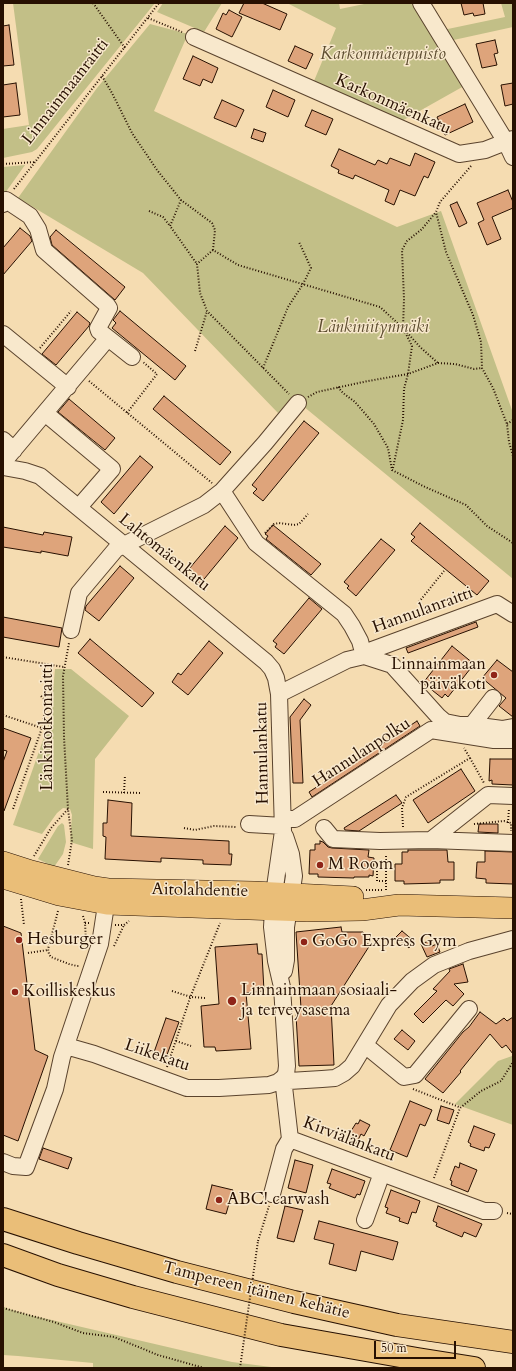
<!DOCTYPE html>
<html>
<head>
<meta charset="utf-8">
<style>
  body { margin:0 }
  #map { position:relative; width:516px; height:1371px; overflow:hidden; background:#f5dcb1; font-family:Cardo,serif }
  canvas { display:block }
  .frame { position:absolute; inset:0; border:4px solid #271001; pointer-events:none }
  .scale { position:absolute; left:374px; top:1341px; width:82px; height:18px; box-sizing:border-box; border:2px solid #271001; border-top:0; padding-left:5px; font-size:12px; line-height:14px; white-space:nowrap; color:#271001; -webkit-text-stroke:3px #f8e8cc; paint-order:stroke }
</style>
</head>
<body>
<div id="map">
<canvas width="516" height="1371"></canvas>
<div class="frame"></div>
<div class="scale">50 m</div>
</div>
<script>
const ctx = document.querySelector('canvas').getContext('2d');
ctx.lineJoin = 'round';
function fill(path, color) { ctx.fillStyle = color; ctx.fill(path, 'evenodd'); }
const poly = rows => new Path2D(rows.map(r => 'M' + r).join(''));
function trace(path, color, width, dash) { ctx.strokeStyle = color; ctx.lineWidth = width; ctx.lineCap = dash ? 'butt' : 'round'; ctx.setLineDash(dash || []); ctx.stroke(path); }
function label(font, color, halo, rows, align = 'center') {
  ctx.font = font + ' Cardo,serif'; ctx.lineWidth = 3; ctx.setLineDash([]); ctx.textBaseline = 'middle'; ctx.strokeStyle = halo; ctx.fillStyle = color; for (const [text, x, y, turn = 0] of rows) {
    ctx.save(); ctx.translate(x, y); ctx.rotate((+turn || 0) * Math.PI / 180); ctx.textAlign = isNaN(turn) ? turn : align; if (halo) ctx.strokeText(text, 0, 0); ctx.fillText(text, 0, 0); ctx.restore();
  }
}
fill(poly([
  [13,3,155,3,37,149,32,152,3,158,3,129,29,125],
  [163,3,222,3,204,32,157,12],
  [287,3,339,3,340,9,369,3,411,3,464,86,400,122,314,81,336,28],
  [501,3,513,3,513,27,449,41,443,30,505,17],
  [150,24,188,34,154,111,397,227,441,211,513,413,513,579,303,406,294,395,278,413,143,273,18,198,97,88],
  [25,165,3,196,3,167],
  [55,669,71,669,129,716,95,759,93,849,70,842,72,815,70,809,63,808,57,813,42,834,13,825,48,726,51,713],
  [62,823,64,825,66,842,63,854,54,867,38,859,58,826],
  [512,1056,513,1057,513,1125,455,1104,498,1061],
  [3,1307,26,1314,232,1362,279,1368,93,1368,93,1363,18,1356,3,1355]
]), '#c2bf87');
const building = poly([
  [244,3,262,3,287,14,280,30,239,13,244,3],
  [461,3,483,3,485,14,474,16,473,13,464,15,461,3],
  [229,10,242,17,232,37,216,29,223,13,226,15,229,10],
  [9,25,14,65,3,66,3,26,9,25],
  [495,40,498,53,494,54,497,65,482,68,476,44,495,40],
  [295,46,313,54,306,69,288,61,295,46],
  [193,56,218,68,212,83,203,79,200,86,183,79,193,56],
  [16,83,20,115,3,117,3,85,16,83],
  [513,83,513,104,505,106,501,85,513,83],
  [273,90,295,100,288,117,266,107,273,90],
  [222,100,244,110,236,127,214,118,222,100],
  [465,104,473,122,445,135,437,117,465,104],
  [312,110,333,119,326,135,305,126,312,110],
  [254,129,266,133,263,142,251,138,254,129],
  [339,149,375,165,378,160,387,164,390,158,410,166,415,153,435,162,428,178,424,176,415,196,400,190,394,205,385,201,389,190,355,175,353,179,338,173,339,170,331,166,339,149],
  [508,190,513,202,513,208,492,217,501,239,487,245,478,223,484,220,477,203,508,190],
  [457,202,467,223,459,227,450,205,457,202],
  [20,228,30,236,32,241,3,275,3,248,20,228],
  [56,230,125,287,115,300,52,245,50,237,56,230],
  [120,311,186,366,175,380,112,328,116,323,113,320,120,311],
  [77,312,90,323,89,326,56,365,42,354,77,312],
  [164,396,231,452,220,465,153,409,164,396],
  [69,399,115,438,105,450,58,412,69,399],
  [304,421,319,433,263,501,253,493,257,489,252,485,304,421],
  [140,456,153,467,114,514,101,502,140,456],
  [420,523,489,581,477,595,411,541,415,537,411,534,420,523],
  [273,525,321,564,311,575,266,539,268,536,265,534,273,525],
  [225,526,238,538,200,584,191,577,194,573,189,569,225,526],
  [3,527,43,535,44,532,72,537,68,556,41,551,41,553,3,547,3,527],
  [381,539,395,550,356,596,347,588,349,586,344,582,381,539],
  [120,566,134,578,99,621,85,610,86,606,120,566],
  [309,598,322,609,284,654,275,647,277,644,273,641,309,598],
  [3,617,62,628,59,647,3,637,3,617],
  [476,622,478,627,408,653,406,648,476,622],
  [90,639,154,693,142,707,78,653,90,639],
  [209,641,223,653,188,695,172,682,178,673,181,675,209,641],
  [452,646,474,664,448,697,445,694,442,698,423,683,452,646],
  [497,660,513,672,513,717,499,706,506,698,482,678,497,660],
  [304,699,311,705,300,720,303,783,293,783,290,717,304,699],
  [417,721,420,726,312,797,309,792,417,721],
  [3,728,31,738,4,811,3,811,3,762,7,751,3,750,3,728],
  [490,759,513,759,513,785,492,784,492,780,489,781,490,759],
  [461,769,475,791,428,823,413,800,461,769],
  [396,795,402,803,359,831,345,830,344,828,396,795],
  [108,800,132,803,131,836,229,841,229,854,232,854,231,865,203,864,203,860,161,858,161,862,105,859,106,837,103,836,103,823,107,823,108,800],
  [479,824,498,824,498,833,478,832,479,824],
  [320,841,323,842,328,847,332,848,369,850,368,857,374,858,373,876,369,875,369,877,354,877,354,878,318,877,318,874,309,874,310,850,315,850,315,844,320,844,320,841],
  [408,850,447,850,448,862,454,862,454,880,440,880,440,883,404,884,404,881,395,881,395,864,402,864,402,852,408,852,408,850],
  [485,851,513,852,513,884,486,883,486,879,476,878,477,862,485,862,485,851],
  [3,926,21,933,35,1050,48,1056,18,1141,3,1135,3,926],
  [341,927,342,932,363,932,365,942,370,945,331,1006,334,1065,299,1066,296,1015,301,1008,296,932,341,927],
  [402,931,415,942,409,948,396,937,402,931],
  [429,941,432,946,437,944,440,952,427,957,421,944,429,941],
  [257,944,258,954,262,954,264,991,246,993,251,1049,216,1051,215,1047,204,1047,201,1006,219,1004,215,947,257,944],
  [463,964,468,982,454,984,464,994,453,1006,446,1000,423,1023,414,1014,437,991,433,989,450,971,449,969,463,964],
  [480,1012,496,1024,504,1018,507,1021,513,1017,513,1054,506,1045,502,1048,490,1034,460,1071,461,1072,443,1093,425,1079,463,1032,469,1027,480,1012],
  [166,1018,179,1022,164,1063,152,1058,166,1018],
  [402,1030,415,1041,408,1050,394,1039,402,1030],
  [410,1101,432,1110,425,1126,420,1124,407,1157,390,1150,410,1101],
  [441,1106,454,1110,449,1124,437,1120,441,1106],
  [360,1120,370,1125,364,1136,361,1134,356,1144,346,1139,356,1123,358,1124,360,1120],
  [474,1126,495,1134,489,1148,485,1147,484,1151,470,1146,471,1144,468,1142,474,1126],
  [43,1148,72,1158,68,1169,39,1159,43,1148],
  [295,1160,313,1165,306,1193,288,1188,295,1160],
  [460,1163,477,1170,468,1192,451,1185,452,1181,450,1180,455,1166,459,1168,460,1163],
  [332,1169,365,1181,360,1195,357,1194,355,1198,329,1188,331,1184,327,1183,332,1169],
  [212,1185,233,1190,226,1214,206,1209,212,1185],
  [391,1190,420,1201,416,1213,412,1212,408,1224,399,1221,400,1218,386,1213,388,1208,385,1207,391,1190],
  [285,1206,303,1210,294,1242,277,1238,285,1206],
  [438,1206,482,1224,476,1237,464,1232,462,1237,436,1226,437,1223,433,1221,438,1206],
  [319,1221,398,1242,393,1260,361,1251,356,1271,329,1264,334,1244,314,1239,319,1221]
]);
fill(building, '#dea47b');
trace(building, '#271001', 1);
const minor = poly([
  [421,3,506,142,513,157],
  [194,37,459,154,485,150,513,139],
  [3,204,6,200,30,216,38,229,44,250,107,305,109,308,98,328,99,331,108,338],
  [3,334,68,387],
  [45,413,112,469,79,507],
  [3,440,14,450],
  [3,466,5,460,108,338,132,357],
  [3,467,25,471,40,476,266,662,272,669,276,678,279,694,283,831,274,894,272,927,276,961,282,987,287,1066,286,1074,283,1078,290,1139],
  [222,491,256,543,344,614,352,626,360,641,364,656],
  [71,630,79,593,116,549,204,505,222,491,265,443,298,403],
  [364,656,372,650,497,604,513,614],
  [279,694,347,660,364,656,392,665,438,716,445,722,460,725,472,725,493,698],
  [472,725,502,729,513,727],
  [283,819,295,819,431,730,494,740,513,740],
  [249,824,283,826],
  [324,828,333,839,380,841,431,840,513,843],
  [431,840,488,795,513,796],
  [284,971,286,960,286,927,294,876,291,854,285,836],
  [365,1045,404,1077,415,1075,469,1009],
  [66,1046,94,1054,187,1088,219,1088,269,1085,278,1082,283,1078],
  [283,1078,289,1081,322,1079,335,1078,344,1073,352,1066,389,1005,412,981,434,965,469,951,513,939],
  [290,1139,484,1211,494,1211],
  [3,1162,13,1166,26,1167,55,1089,62,1057,100,944,108,892],
  [272,1194,284,1149,290,1139],
  [365,1220,382,1173]
]);
const major = poly([
  [3,862,31,871,94,887,108,889,254,892,353,897],
  [3,878,59,895,107,904,307,911,362,910,399,905,513,908]
]);
const highway = poly([
  [3,1219,78,1243,177,1272,294,1302,397,1325,513,1342],
  [3,1255,58,1275,133,1297,281,1335,417,1359,474,1368]
]);
trace(minor, '#5a432d', 18);
trace(major, '#271001', 22);
trace(highway, '#271001', 24);
trace(poly([
  [93,3,125,48],
  [148,18,182,32],
  [102,76,112,93,132,133,157,170,181,200,212,223,215,230,213,250,238,265,380,307,403,328,404,299,402,250,407,241,422,229,436,212],
  [3,164,36,162],
  [471,166,440,202,436,212,446,252,473,315,481,342,482,368,493,388,507,424,509,442,513,456],
  [14,189,159,3],
  [181,200,170,226,197,264],
  [149,211,163,217,170,226],
  [213,250,197,264,200,293,207,311,289,394],
  [40,348,71,311],
  [195,351,207,311],
  [263,368,288,307,303,284,311,268,299,242],
  [89,381,212,483],
  [338,387,343,393,355,402,374,424,388,448,392,470,423,486,466,505,487,526,513,543],
  [308,397,317,392,368,381,408,374,438,363,455,364,474,369,482,368],
  [127,413,157,374,143,362],
  [507,424,513,420],
  [393,468,403,420,404,389,408,374,412,346,403,328,420,347,438,363],
  [265,533,274,524,279,523,294,525,299,524,308,514],
  [419,602,444,571],
  [3,657,64,667],
  [41,696,44,699,46,705,42,728],
  [3,715,42,728,13,809],
  [470,758,484,783],
  [103,792,141,793],
  [124,793,125,775],
  [508,823,509,808],
  [474,824,504,821,511,823,511,831],
  [403,827,402,808,406,797,470,758,464,748],
  [184,828,195,830,214,826,237,827],
  [34,856,51,828,68,809],
  [68,865,72,840,68,809,64,737,63,676,69,643],
  [386,881,377,881,377,862,386,863],
  [366,890,382,890],
  [386,890,386,854],
  [21,899,24,925],
  [83,916,85,923,86,941],
  [85,923,91,923],
  [115,925,124,925,129,921],
  [51,938,48,949,49,954,51,957,69,964,77,966,79,966],
  [37,944,51,938,58,911],
  [114,946,124,925],
  [28,953,48,950],
  [172,991,191,997,205,998],
  [176,1041,191,1046],
  [167,1067,190,998,220,923],
  [413,1089,459,1107],
  [434,1178,460,1108,481,1091,501,1081,513,1062],
  [507,1213,513,1214],
  [258,1241,269,1206],
  [3,1308,54,1322,83,1333,114,1337,158,1355,204,1368]
]), '#271001', 2, [1, 2]);
trace(minor, '#f8e8cc', 16);
trace(major, '#eabe78', 21);
trace(highway, '#eabe78', 22);
trace(poly([
  [240,1368,258,1241]
]), '#271001', 2, [1, 2]);
for (const [x, y, r, color] of [
  [494,675,4,"#8f2418"],
  [320,865,4,"#8f2418"],
  [19,940,4,"#8f2418"],
  [304,942,4,"#8f2418"],
  [15,992,4,"#8f2418"],
  [232,1001,5,"#8f2418"],
  [219,1200,4,"#8f2418"]
]) { const dot = new Path2D(); dot.arc(x, y, r, 0, 2 * Math.PI); ctx.fillStyle = color; ctx.fill(dot); trace(dot, '#f8e8cc', 1.5); }
label('italic 17px', '#5d4d30', '#f8e8cc', [
  ["Karkonmäenpuisto",383,55],
  ["Länkiniitynmäki",373,328]
]);
label('17px', '#271001', '#f8e8cc', [
  ["Linnainmaanraitti",66,92,-52],
  ["Karkonmäenkatu",393,105,24],
  ["Lahtomäenkatu",164,553,39],
  ["Hannulanraitti",423,611,-20],
  ["Länkinotkonraitti",48,727,-90],
  ["Hannulankatu",263,753,-91],
  ["Hannulanpolku",362,753,-33],
  ["Aitolahdentie",200,891,1],
  ["Liikekatu",157,1056,19],
  ["Kirviälänkatu",349,1140,21],
  ["Tampereen itäinen kehätie",256,1291,14]
]);
label('17px', '#271001', '#f8e8cc', [
  ["Linnainmaan",486,665,"right"],
  ["päiväkoti",486,685,"right"],
  ["M Room",328,865],
  ["Hesburger",27,940],
  ["GoGo Express Gym",312,942],
  ["Linnainmaan sosiaali-",241,991],
  ["ja terveysasema",241,1011],
  ["Koilliskeskus",23,992],
  ["ABC! carwash",227,1200]
], 'left');
</script>
</body>
</html>
